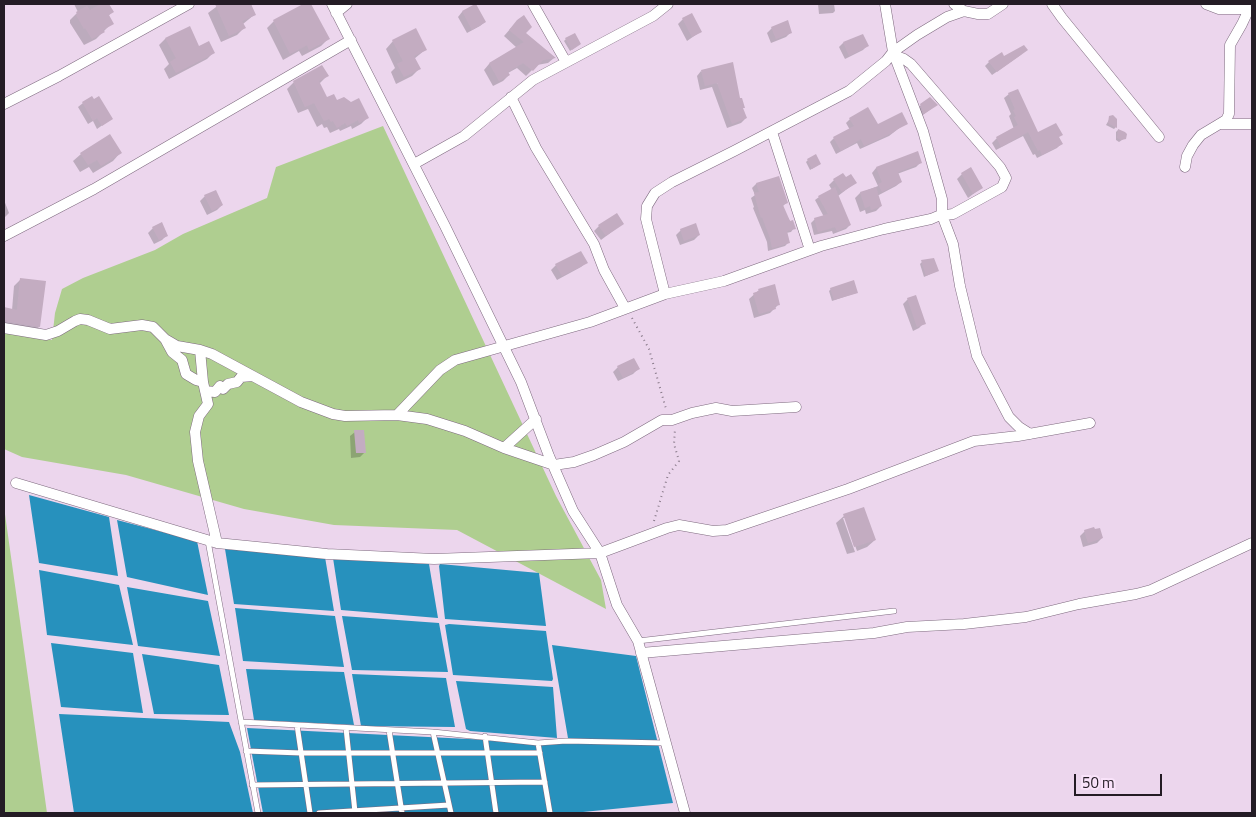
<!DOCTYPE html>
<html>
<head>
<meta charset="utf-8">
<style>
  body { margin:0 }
  #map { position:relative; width:1256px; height:817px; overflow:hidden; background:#ecd6ed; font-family:"Titillium Web",sans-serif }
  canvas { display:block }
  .frame { position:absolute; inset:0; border:5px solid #241c25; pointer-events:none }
  .scale { position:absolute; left:1074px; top:774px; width:88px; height:22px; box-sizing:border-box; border:2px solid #241c25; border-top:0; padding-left:6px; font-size:15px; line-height:18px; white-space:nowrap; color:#241c25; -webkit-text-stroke:4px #f9e3fa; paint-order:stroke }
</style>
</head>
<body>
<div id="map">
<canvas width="1256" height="817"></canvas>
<div class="frame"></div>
<div class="scale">50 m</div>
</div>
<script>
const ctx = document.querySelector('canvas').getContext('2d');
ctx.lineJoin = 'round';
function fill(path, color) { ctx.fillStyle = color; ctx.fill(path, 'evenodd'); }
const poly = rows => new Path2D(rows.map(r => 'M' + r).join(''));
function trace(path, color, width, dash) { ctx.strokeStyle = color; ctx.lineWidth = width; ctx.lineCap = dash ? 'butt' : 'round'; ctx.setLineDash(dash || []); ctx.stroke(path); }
fill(poly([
  [383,126,556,496,601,580,606,609,457,530,334,525,244,509,126,475,22,457,4,449,4,333,52,340,55,313,62,289,83,278,155,250,183,234,267,198,276,167],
  [4,507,47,813,4,813]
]), '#afce90');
fill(poly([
  [29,495,109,517,118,576,39,563],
  [117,520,197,541,208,595,127,577],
  [225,549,325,557,334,611,234,604],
  [333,558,429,564,438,618,341,610],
  [440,564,539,573,546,626,445,619,439,566],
  [39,570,119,585,133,645,47,635],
  [127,587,208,601,220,656,138,646],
  [235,608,335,616,344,667,243,661],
  [342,616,439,623,448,672,352,670],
  [449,624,546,631,553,679,552,681,453,675,445,625],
  [51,643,133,653,143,713,61,707],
  [552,645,636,656,673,803,573,813,263,813,247,728,569,744],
  [142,654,219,665,229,715,154,714],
  [246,669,344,672,354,725,254,720],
  [352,674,446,678,455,727,361,726],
  [456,681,553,687,557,738,470,731,466,729],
  [59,714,229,722,240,752,253,813,74,813]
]), '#2791bd');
fill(poly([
  [74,4,107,4,112,12,108,16,112,23,96,39,84,45,70,23,70,20,78,12],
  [220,4,251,4,254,15,243,24,244,28,237,35,221,42,208,13],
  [306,4,310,4,328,39,321,46,302,56,299,51,283,60,267,28,274,21],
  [818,4,834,4,835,11,833,13,819,14],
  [475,5,485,22,480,26,467,33,458,17,462,12],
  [683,19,700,32,687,41,678,24],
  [189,28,199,48,213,53,207,59,169,79,164,69,169,64,159,45,165,39],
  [511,28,524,33,554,58,548,63,537,65,526,76,517,68,508,73,509,75,503,81,493,86,484,70,489,64,517,48,504,36],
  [772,28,791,32,786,37,771,43,767,33],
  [566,39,580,44,570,51,564,41],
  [393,41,425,50,414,59,419,69,412,76,396,84,391,72,395,68,386,49],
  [843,43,867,46,863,50,845,59,839,47],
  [1022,54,992,75,985,66,989,62],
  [701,71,739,100,744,107,742,109,746,118,741,123,727,128,712,87,700,90,697,76],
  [327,76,319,84,326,99,336,102,367,118,361,124,352,129,351,126,340,131,339,129,330,133,327,127,324,128,322,124,317,127,308,109,298,113,287,89,294,82],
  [1009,94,1038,134,1058,138,1061,144,1057,148,1037,158,1035,154,1033,155,1023,136,996,150,992,143,997,138,1014,129,1009,116,1011,114,1004,98],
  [83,103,111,119,97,129,93,121,88,124,78,107],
  [921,105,936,105,919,118,916,110],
  [1110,118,1116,127,1114,129,1106,125],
  [850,119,878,126,906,123,889,136,860,149,857,143,836,154,830,142,834,138,850,130,846,123],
  [1118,130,1125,138,1119,142,1116,140,1116,132],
  [120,153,113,161,93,173,89,167,80,172,73,161,81,154],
  [917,153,921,162,916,167,897,174,901,182,896,186,877,196,881,206,876,211,866,214,865,210,860,212,855,198,860,193,878,186,872,173,876,168],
  [808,160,820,164,810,170,806,162],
  [962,174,981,188,968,198,957,179],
  [778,177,786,203,782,207,794,228,791,232,786,233,789,242,785,246,768,251,767,242,753,208,754,207,751,198,755,195,752,188,756,184],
  [846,179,855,183,838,196,850,225,846,229,833,234,832,231,814,235,811,223,815,219,824,217,815,200,819,197,832,190,829,185,834,180],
  [215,191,222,205,217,210,207,215,200,201,205,196],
  [4,200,9,213,4,218],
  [622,224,601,240,594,231,599,226],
  [153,228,167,235,162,240,154,244,148,233],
  [681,230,699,235,694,240,680,245,676,235],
  [922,262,937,271,924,277,920,264],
  [586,263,581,267,557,280,551,270,556,265],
  [20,280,39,327,33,333,4,328,4,309,12,310,14,286],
  [831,289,856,293,832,301,829,291],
  [759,290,779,304,770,313,754,318,749,299],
  [908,299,924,323,919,328,913,331,903,304],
  [618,367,638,369,633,374,618,381,613,372],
  [355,432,365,452,360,457,351,458,350,436],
  [844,516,875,540,867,547,857,551,845,518,843,518,855,552,847,554,836,523],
  [1085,531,1102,538,1097,543,1083,547,1080,536]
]), '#0003');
fill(poly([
  [101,4,109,4,114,12,109,15,114,24,103,30,105,32,92,39,85,28,84,29,76,15,77,14,76,12,87,6,90,10],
  [215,4,251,4,256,15,242,21,246,28,229,36],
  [303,4,311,4,330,39,309,50,307,45,290,54,273,20],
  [475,4,476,4,486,22,472,30,462,11],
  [692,13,702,32,692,37,682,18],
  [524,15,532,27,526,33,556,58,543,60,533,71,523,63,508,72,510,75,499,81,489,63,524,42,509,30,517,20],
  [788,20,792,33,776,39,771,27],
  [190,26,199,46,209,41,215,53,176,73,170,62,176,58,165,38],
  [416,28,427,50,414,56,421,69,404,77,397,64,403,61,392,40],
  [575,33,581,44,572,50,565,38],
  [863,34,869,46,849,56,843,42],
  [1024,45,1028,50,997,72,988,61,1002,52,1004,56],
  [733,62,740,98,742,98,745,108,743,108,747,118,732,124,717,83,705,86,701,70],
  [322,65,329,76,319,81,327,97,334,94,337,100,344,97,351,102,359,98,369,118,359,123,358,120,347,126,345,123,337,128,333,121,331,122,329,119,324,121,314,103,305,107,293,81],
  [1018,89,1038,132,1056,123,1063,135,1059,137,1063,144,1042,155,1040,150,1038,151,1028,132,1001,147,996,137,1018,125,1014,117,1016,116,1013,110,1015,109,1008,93],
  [92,96,94,99,99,96,113,119,102,126,97,118,93,121,82,102],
  [930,97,938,105,924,114,920,104],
  [868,107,878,124,902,112,908,124,894,131,894,132,864,146,861,139,841,151,833,137,854,126,849,118],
  [1113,115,1117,119,1117,128,1108,123,1109,116],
  [1118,129,1125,132,1127,134,1126,139,1121,140,1117,138],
  [110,134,122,153,101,166,97,160,88,165,80,153],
  [918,151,922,163,898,172,902,182,882,192,878,184,882,182,876,167],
  [816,154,821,164,812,169,807,159],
  [971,167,983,188,973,194,961,173],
  [843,173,846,177,851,174,857,183,842,192,833,179],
  [779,176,788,203,783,205,790,221,793,220,796,229,787,231,790,243,772,248,770,238,762,217,761,218,754,193,759,192,756,183],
  [835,187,851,225,837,231,835,227,818,232,814,218,828,214,818,196],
  [876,187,882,206,871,210,870,206,865,208,860,192],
  [216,190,223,205,212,211,204,195],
  [617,213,624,224,606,236,598,225],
  [162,222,168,236,159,240,152,227],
  [696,223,700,235,684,241,680,229],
  [581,251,588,263,562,276,555,264],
  [934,258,939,271,926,276,921,260],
  [20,278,46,281,40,327,4,321,4,307,17,310],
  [854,280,858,293,834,300,830,288],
  [775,284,780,305,775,306,776,309,759,314,753,293,759,291,758,289],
  [916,295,926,324,917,327,907,298],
  [634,358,640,369,623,378,617,366],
  [354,430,364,430,366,453,356,453],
  [864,507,876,540,854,547,843,514],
  [1094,527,1095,529,1100,528,1103,538,1088,543,1084,530]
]), '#c3acc1');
const service = poly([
  [208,541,258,813],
  [638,641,894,611],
  [241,722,433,732,538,743,566,741,666,743],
  [297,725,310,813],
  [346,728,355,812],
  [389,730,402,813],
  [433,732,451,813],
  [485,736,496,813],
  [538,743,550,813],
  [246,751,301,753,540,753],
  [252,785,545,782],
  [319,813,449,805]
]);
const minor = poly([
  [332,4,445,226,521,382,549,456,573,511,600,553,617,605,638,641,685,813],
  [533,4,566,62],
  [885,4,893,52,923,131,942,199,942,215,953,244,960,286,977,356,1009,417,1019,427,1030,434],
  [954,4,964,11,978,14,988,14,1003,4],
  [1052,4,1062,18,1159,137],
  [336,13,347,4],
  [511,97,536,148,594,244,604,270,625,308],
  [4,104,59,76,189,4],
  [1221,124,1252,124],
  [772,132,810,250],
  [414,164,464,136,533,80,653,16,668,4],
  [1185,167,1187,156,1193,145,1201,135,1226,120,1229,114,1230,45,1242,24,1249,9,1219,9,1206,4],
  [4,236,94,189,351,40],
  [665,294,646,219,647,206,655,193,672,182,734,151,849,91,886,61,893,52,917,35,947,17,964,11],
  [4,328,46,335,58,331,75,321,80,319,88,320,110,329,142,325,153,327,165,339,177,346,200,350,212,354,301,402,333,414,345,416,397,415,427,419,465,431,504,448,536,419],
  [165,339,172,352,182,360,186,374,196,380,203,382,208,404,199,416,195,432,198,461,217,543],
  [200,350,203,382],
  [205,391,215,392,220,386,223,389,228,384,237,382,241,377,252,376],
  [397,415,440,370,455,360,590,322,665,294,724,281,821,246,884,229,931,219,938,216,953,214,1002,187,1006,178,1000,167,911,64,904,59,896,56],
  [504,448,554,465,574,462,594,455,624,442,662,420,672,420,692,413,716,408,732,411,796,407],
  [16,483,217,543,327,554,434,559,600,553,667,528,679,525,713,531,727,530,848,489,974,441,1018,436,1090,423],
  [641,653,874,633,907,627,964,624,1026,617,1079,604,1136,594,1151,590,1252,543]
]);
trace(service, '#7e6a7f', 6);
trace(minor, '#7e6a7f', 11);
trace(poly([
  [632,318,649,349,666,409],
  [654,521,668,475,679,461,674,444,675,429]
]), '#8a7b8b', 2, [1, 4]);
trace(service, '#fff', 5);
trace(minor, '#fff', 10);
</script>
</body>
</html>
